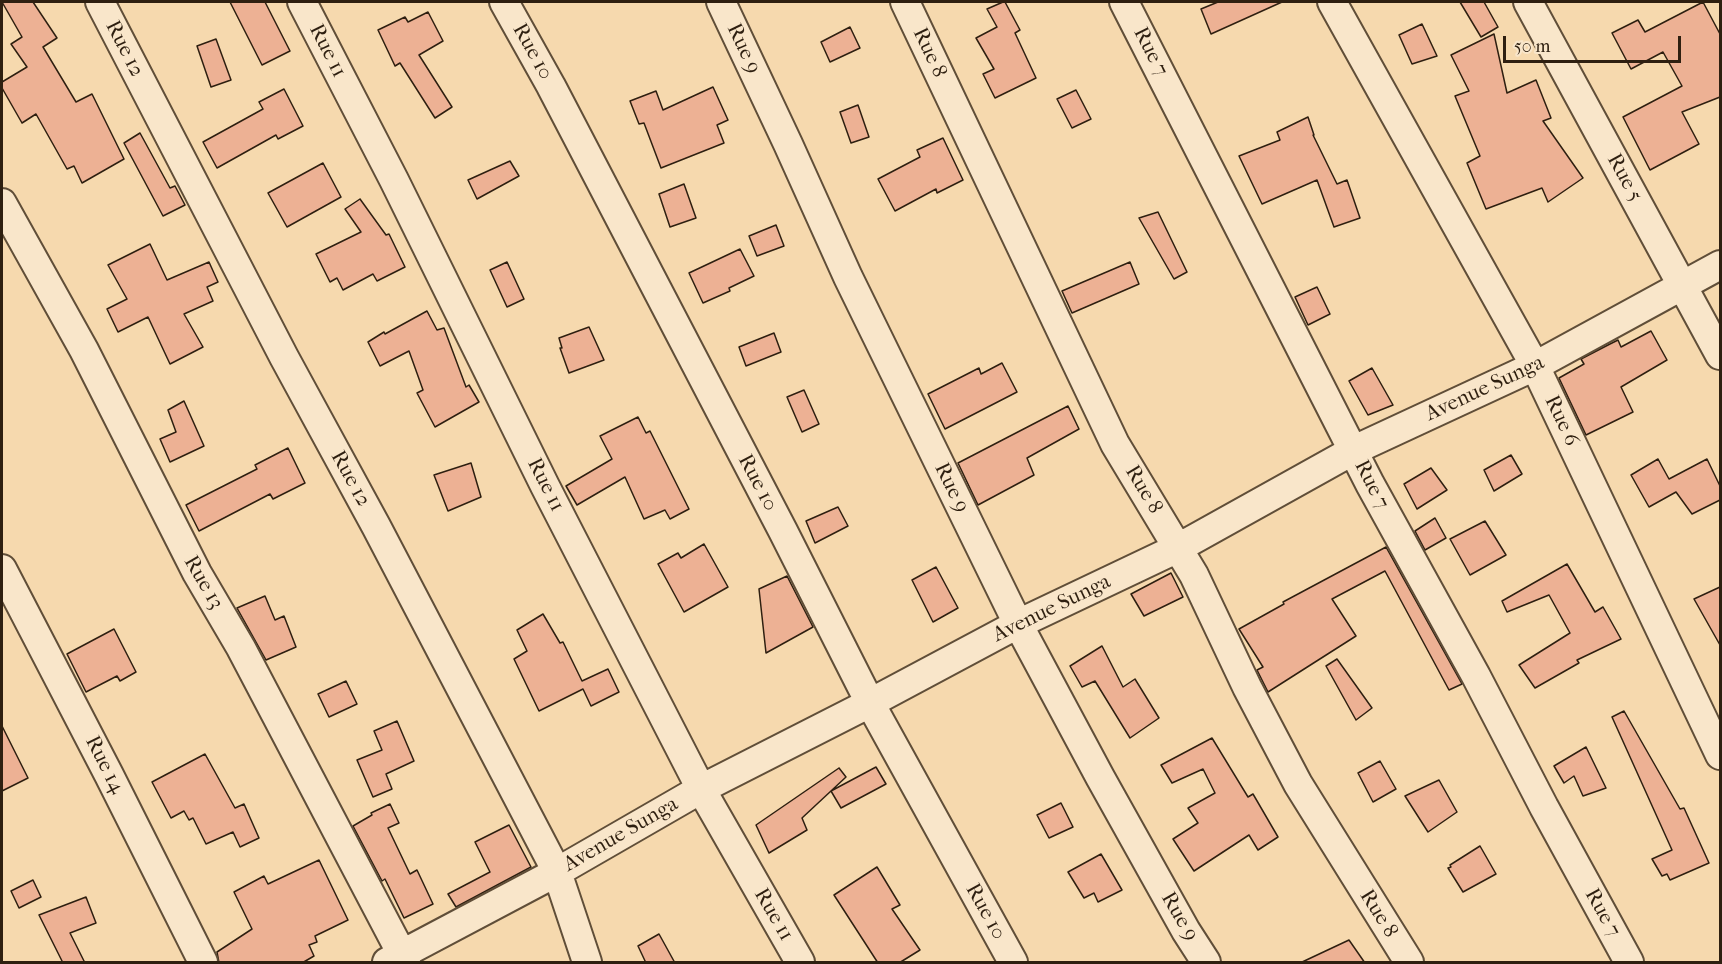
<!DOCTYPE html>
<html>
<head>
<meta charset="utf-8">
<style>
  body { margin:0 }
  #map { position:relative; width:1722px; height:964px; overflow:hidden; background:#f6d9ae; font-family:"IM FELL French Canon",serif }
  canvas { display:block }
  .frame { position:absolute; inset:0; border:3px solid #2e1f10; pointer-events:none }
  .scale { position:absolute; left:1503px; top:36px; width:178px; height:27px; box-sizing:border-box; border:3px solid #2e1f10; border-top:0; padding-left:8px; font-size:18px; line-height:21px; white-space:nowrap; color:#2e1f10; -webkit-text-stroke:4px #f9e6ca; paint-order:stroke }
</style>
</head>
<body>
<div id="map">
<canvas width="1722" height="964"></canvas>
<div class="frame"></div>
<div class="scale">50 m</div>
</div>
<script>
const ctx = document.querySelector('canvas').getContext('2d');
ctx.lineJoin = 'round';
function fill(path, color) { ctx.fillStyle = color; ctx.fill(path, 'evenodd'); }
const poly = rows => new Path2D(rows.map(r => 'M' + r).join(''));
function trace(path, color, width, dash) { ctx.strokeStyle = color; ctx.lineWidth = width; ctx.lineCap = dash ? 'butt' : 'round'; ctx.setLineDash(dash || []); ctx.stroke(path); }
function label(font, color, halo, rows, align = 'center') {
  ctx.font = font + ' "IM FELL French Canon",serif'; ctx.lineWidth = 5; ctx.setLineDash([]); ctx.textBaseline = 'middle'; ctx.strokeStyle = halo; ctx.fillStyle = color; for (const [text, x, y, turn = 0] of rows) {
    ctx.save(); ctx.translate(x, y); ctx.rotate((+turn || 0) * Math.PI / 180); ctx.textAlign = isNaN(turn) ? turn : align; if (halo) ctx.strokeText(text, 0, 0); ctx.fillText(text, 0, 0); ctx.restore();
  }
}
const building = poly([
  [2,2,33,2,57,38,43,47,76,102,92,94,124,159,82,183,74,166,67,169,36,114,22,123,2,88,2,82,27,67,11,44,22,37,2,2],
  [230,2,265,2,290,51,262,65,230,2],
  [1003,2,1005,2,1020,30,1015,33,1036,78,995,98,983,74,994,69,976,38,997,27,987,9,1003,2],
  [1218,2,1282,2,1211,34,1201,9,1218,2],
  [1460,2,1484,2,1498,27,1481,37,1460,2],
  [1703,2,1720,34,1720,97,1682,112,1699,144,1650,170,1623,117,1682,86,1663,52,1631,69,1612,33,1638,20,1645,32,1703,2],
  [428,12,443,41,419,55,452,107,435,118,400,63,395,66,378,30,405,17,408,22,428,12],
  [1422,24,1437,56,1412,64,1399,35,1422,24],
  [850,27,860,48,830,62,821,42,850,27],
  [1494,34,1507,93,1536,80,1551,118,1543,121,1583,178,1548,202,1542,188,1486,209,1467,163,1480,156,1455,96,1469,91,1451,55,1494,34],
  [216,39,231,80,211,87,197,46,216,39],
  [713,87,728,120,717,125,724,143,661,168,644,123,639,124,630,101,656,91,663,110,713,87],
  [284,89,303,126,278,139,276,135,217,168,203,142,263,109,259,102,284,89],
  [1076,90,1091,119,1072,128,1057,99,1076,90],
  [858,105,869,137,851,143,840,112,858,105],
  [1308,117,1314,135,1313,135,1337,184,1347,180,1360,218,1334,227,1317,180,1262,204,1239,156,1280,140,1277,132,1308,117],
  [140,133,170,188,175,186,185,205,163,216,124,143,140,133],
  [943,138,963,180,937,193,936,189,895,211,878,179,920,157,917,150,943,138],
  [510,161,519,176,477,199,468,180,510,161],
  [323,163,341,197,287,227,268,193,323,163],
  [684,184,696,218,670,227,659,194,684,184],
  [360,199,386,235,389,234,405,267,377,281,373,274,343,290,337,278,330,282,316,254,361,232,345,209,360,199],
  [1158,212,1187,272,1174,279,1139,218,1158,212],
  [776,225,784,246,757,256,749,236,776,225],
  [150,244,167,280,209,262,218,282,207,287,213,301,184,314,203,347,170,364,148,317,118,332,107,309,127,299,108,265,150,244],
  [740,249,754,276,729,288,730,291,703,303,689,273,740,249],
  [507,262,524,299,507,307,490,270,507,262],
  [1130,262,1139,284,1072,313,1062,291,1130,262],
  [1317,287,1330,314,1308,325,1295,297,1317,287],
  [427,311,437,330,444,328,466,387,469,385,479,402,435,427,417,393,423,390,409,351,380,366,368,342,384,332,385,334,427,311],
  [589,327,604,360,569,373,560,348,562,348,559,338,589,327],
  [1651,331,1667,360,1621,387,1633,412,1586,435,1559,378,1584,364,1581,359,1608,345,1618,340,1621,347,1651,331],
  [774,333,781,352,746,366,739,347,774,333],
  [1002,363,1017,392,945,429,928,394,979,368,981,374,1002,363],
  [1372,368,1393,405,1368,415,1349,381,1372,368],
  [804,390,819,424,802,432,787,397,804,390],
  [184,401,204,446,170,462,160,439,176,432,168,410,184,401],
  [1068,406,1079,429,1027,458,1034,475,978,505,958,463,1068,406],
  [638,417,646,433,650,431,689,509,670,519,665,510,644,519,625,477,577,505,566,486,612,459,600,436,638,417],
  [288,448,305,483,273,499,270,494,199,531,186,505,257,469,255,465,288,448],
  [1511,455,1522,474,1494,491,1484,470,1511,455],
  [1658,459,1669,479,1707,459,1720,486,1720,500,1692,514,1676,492,1649,507,1631,475,1658,459],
  [471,463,481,497,448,511,434,475,471,463],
  [1431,468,1447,490,1417,509,1404,484,1431,468],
  [838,507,848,526,815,543,806,521,838,507],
  [1435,518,1446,538,1425,550,1415,531,1435,518],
  [1485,521,1506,555,1470,575,1450,539,1485,521],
  [704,544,728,587,684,612,658,564,678,553,681,558,704,544],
  [1386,547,1462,684,1449,690,1385,571,1332,599,1356,636,1268,692,1257,670,1263,667,1239,629,1284,604,1283,602,1386,547],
  [1567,564,1595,612,1603,607,1621,639,1577,660,1579,663,1535,688,1519,665,1570,633,1549,595,1507,612,1502,601,1567,564],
  [936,567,958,608,933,622,912,580,936,567],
  [1171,573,1183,597,1144,616,1131,594,1171,573],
  [787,576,813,627,766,653,759,589,787,576],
  [1720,587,1720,645,1694,599,1720,587],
  [265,596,275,620,284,616,296,647,266,660,237,608,265,596],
  [543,614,560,643,563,642,582,681,608,669,619,692,591,706,583,689,539,711,514,659,527,651,517,630,543,614],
  [114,629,136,672,120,681,117,676,86,692,67,654,114,629],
  [1102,646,1123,687,1135,679,1159,718,1130,738,1095,681,1082,687,1070,666,1102,646],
  [1337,659,1372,708,1356,720,1326,666,1337,659],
  [346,681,357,704,329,717,318,694,346,681],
  [1624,711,1680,809,1684,808,1709,863,1670,880,1667,874,1662,876,1652,859,1672,850,1612,717,1624,711],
  [397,721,414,761,386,774,392,789,373,797,357,760,382,750,374,731,397,721],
  [2,726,28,778,2,791,2,726],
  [1212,738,1248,797,1253,794,1278,837,1258,850,1249,835,1194,871,1173,839,1198,823,1188,808,1215,793,1203,769,1172,783,1161,765,1212,738],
  [1586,747,1606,788,1583,796,1574,776,1564,783,1554,766,1586,747],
  [205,754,235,808,244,804,259,838,240,847,233,832,206,844,193,818,189,820,184,811,171,818,152,782,205,754],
  [1380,761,1396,789,1373,802,1358,773,1380,761],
  [876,767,886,784,841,808,831,791,876,767],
  [839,768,846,777,802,818,807,830,769,853,756,825,839,768],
  [1439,780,1457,812,1428,832,1405,796,1439,780],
  [1061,803,1073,827,1049,838,1037,815,1061,803],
  [390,804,399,823,388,828,410,874,417,870,433,904,404,918,385,879,382,881,353,826,372,815,371,813,390,804],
  [509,825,531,867,456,907,448,894,490,872,475,842,509,825],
  [1480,846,1496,874,1463,892,1448,868,1451,867,1450,865,1480,846],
  [1101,854,1122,890,1098,902,1094,893,1084,898,1068,872,1101,854],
  [319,860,348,920,315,936,317,942,309,945,314,956,302,963,219,963,217,952,252,929,234,892,264,876,268,884,319,860],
  [877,867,900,905,892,909,920,950,899,963,878,963,834,895,877,867],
  [33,880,41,897,19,908,11,891,33,880],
  [86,897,96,923,70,933,85,963,63,963,39,915,86,897],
  [659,934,675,963,646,963,638,946,659,934],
  [1349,940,1365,963,1300,963,1349,940]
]);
fill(building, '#edb194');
trace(building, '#2e1f10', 1.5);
const minor = poly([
  [100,2,284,357,376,526,557,872,587,962],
  [302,2,394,180,545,486,701,789,800,962],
  [504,2,551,86,783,531,870,703,1013,962],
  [721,2,788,144,848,277,1018,624,1100,777,1186,931,1206,962],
  [905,2,1115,444,1194,575,1247,687,1298,784,1409,962],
  [1124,2,1370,484,1476,676,1544,807,1629,962],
  [1332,2,1535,366,1720,755],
  [1528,2,1720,355],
  [2,203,84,350,197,573,241,648,406,962],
  [2,569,109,775,203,962],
  [387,962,557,872,701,789,870,703,1018,624,1178,548,1354,450,1535,366,1720,265]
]);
trace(minor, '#604e38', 32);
trace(minor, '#f9e6ca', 28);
label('21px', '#2e1f10', '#f9e6ca', [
  ["Rue 12",124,49,63],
  ["Rue 9",743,49,65],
  ["Rue 11",327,51,63],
  ["Rue 10",532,52,61],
  ["Rue 7",1150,52,63],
  ["Rue 8",929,53,65],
  ["Rue 5",1624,178,61],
  ["Avenue Sunga",1485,389,-25],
  ["Rue 6",1561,421,65],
  ["Rue 12",350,479,61],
  ["Rue 10",757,483,62],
  ["Rue 11",545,485,63],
  ["Rue 7",1371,485,63],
  ["Rue 9",951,488,64],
  ["Rue 8",1143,490,59],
  ["Rue 13",203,583,60],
  ["Avenue Sunga",1052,609,-26],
  ["Rue 14",104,765,63],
  ["Avenue Sunga",621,835,-30],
  ["Rue 10",985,912,61],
  ["Rue 7",1602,913,61],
  ["Rue 8",1378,914,58],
  ["Rue 11",773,915,60],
  ["Rue 9",1179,917,60]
]);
</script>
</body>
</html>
